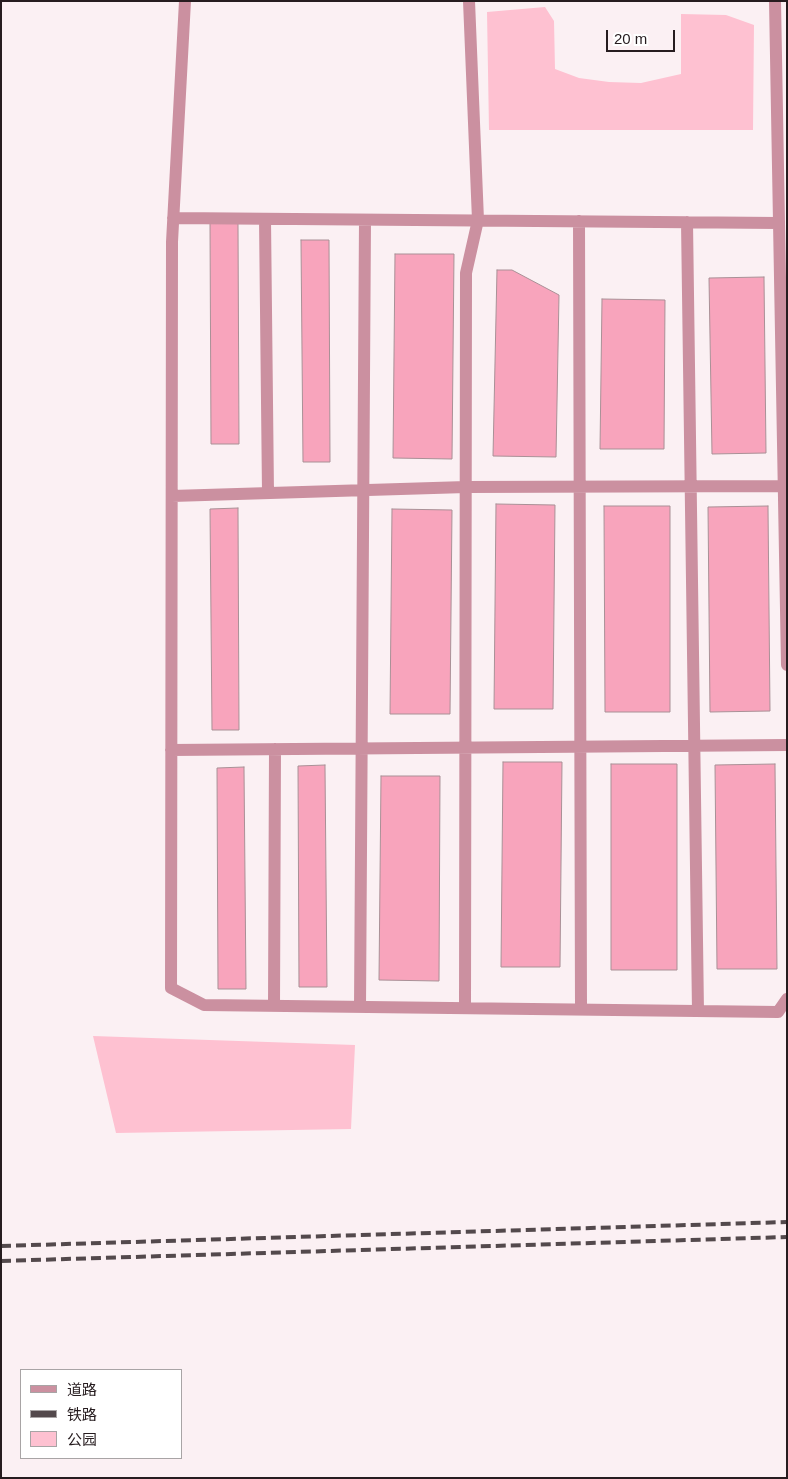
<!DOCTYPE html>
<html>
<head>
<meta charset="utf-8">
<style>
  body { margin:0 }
  #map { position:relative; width:788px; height:1479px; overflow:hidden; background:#fbf0f3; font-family:Helvetica,"Noto Sans SC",sans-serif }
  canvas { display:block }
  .frame { position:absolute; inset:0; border:2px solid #261c1f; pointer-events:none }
  .legend { position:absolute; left:20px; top:1369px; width:162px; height:90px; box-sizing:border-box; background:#fff; border:1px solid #a8a4a5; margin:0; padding:6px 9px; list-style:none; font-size:15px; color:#261c1f }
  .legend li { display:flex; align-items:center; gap:10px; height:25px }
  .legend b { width:25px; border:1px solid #a8a4a5 }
  .scale { position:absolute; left:606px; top:30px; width:69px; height:22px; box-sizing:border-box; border:2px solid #261c1f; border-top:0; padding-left:6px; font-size:15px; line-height:18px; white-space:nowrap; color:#261c1f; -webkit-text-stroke:4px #fff; paint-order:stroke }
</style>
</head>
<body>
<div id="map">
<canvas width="788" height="1479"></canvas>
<div class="frame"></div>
<ul class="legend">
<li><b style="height:6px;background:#cb90a0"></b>道路</li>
<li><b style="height:6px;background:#53494c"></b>铁路</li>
<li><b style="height:14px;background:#fec1d1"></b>公园</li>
</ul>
<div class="scale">20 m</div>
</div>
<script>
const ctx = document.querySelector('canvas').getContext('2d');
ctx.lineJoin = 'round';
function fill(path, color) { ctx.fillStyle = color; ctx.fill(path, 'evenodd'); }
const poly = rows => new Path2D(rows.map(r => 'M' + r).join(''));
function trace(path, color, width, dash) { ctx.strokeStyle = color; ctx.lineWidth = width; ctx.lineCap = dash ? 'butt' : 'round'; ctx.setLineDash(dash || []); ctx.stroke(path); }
fill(poly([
  [545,7,554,21,555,69,579,78,609,82,641,83,681,74,681,14,726,15,754,25,753,130,489,130,487,12],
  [93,1036,355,1045,351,1129,116,1133]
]), '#fec1d1');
const building = poly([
  [238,222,239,444,211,444,210,223,238,222],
  [301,240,329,240,330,462,303,462,301,240],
  [395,254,454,254,452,459,393,458,395,254],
  [497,270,512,270,559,295,556,457,493,456,497,270],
  [764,277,766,453,712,454,709,278,764,277],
  [602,299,665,300,664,449,600,449,602,299],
  [496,504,555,505,553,709,494,709,496,504],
  [604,506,670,506,670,712,605,712,604,506],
  [768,506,770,711,710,712,708,507,768,506],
  [238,508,239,730,212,730,210,509,238,508],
  [392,509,452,510,450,714,390,714,392,509],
  [503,762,562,762,560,967,501,967,503,762],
  [611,764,677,764,677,970,611,970,611,764],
  [775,764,777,969,717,969,715,765,775,764],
  [325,765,327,987,299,987,298,766,325,765],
  [244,767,246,989,218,989,217,768,244,767],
  [381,776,440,776,439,981,379,980,381,776]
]);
fill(building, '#f8a4bc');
trace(building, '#a99096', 1);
trace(poly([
  [185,1,172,242,171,988,204,1005,778,1012,787,999],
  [775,1,787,665],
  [173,218,778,223],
  [265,219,268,493],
  [579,221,581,1009],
  [687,222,698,1011],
  [172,496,466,487,783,486],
  [171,750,787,745],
  [274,1006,275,749],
  [360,1007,365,220],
  [465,1008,466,273,478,220,469,1]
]), '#cb90a0', 12);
trace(poly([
  [1,1246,787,1222],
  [1,1261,787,1237]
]), '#53494c', 4, [10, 5]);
</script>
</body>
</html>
